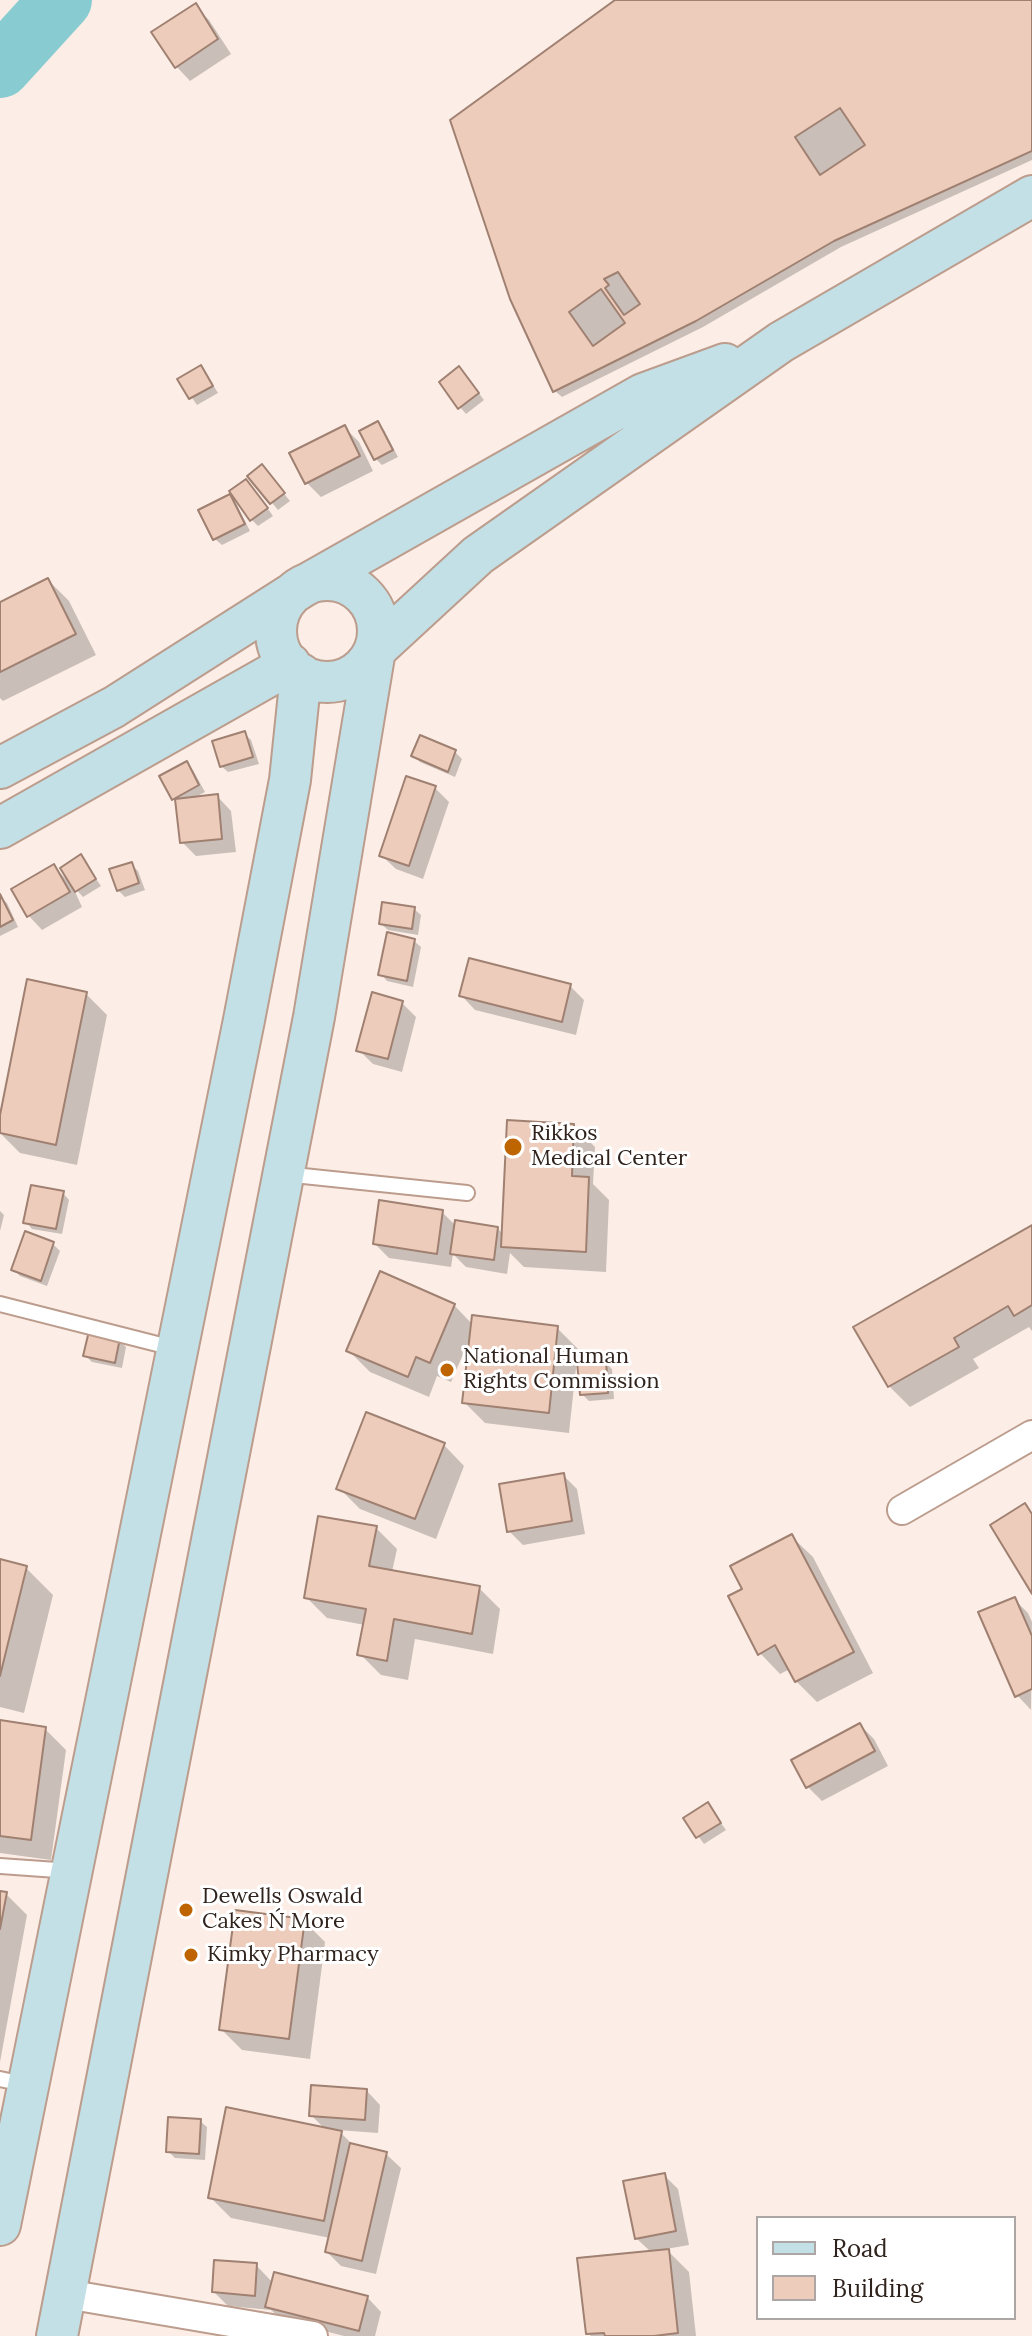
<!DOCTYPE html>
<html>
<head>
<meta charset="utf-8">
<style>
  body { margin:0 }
  #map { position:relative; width:1032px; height:2336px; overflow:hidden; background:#fceee7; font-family:Lora,serif }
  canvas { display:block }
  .legend { position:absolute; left:756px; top:2216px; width:260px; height:104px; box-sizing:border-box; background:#fff; border:2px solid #aca7a5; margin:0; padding:10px 14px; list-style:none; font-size:24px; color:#30231d }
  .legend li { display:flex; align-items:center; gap:16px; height:40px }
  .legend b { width:40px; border:2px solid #aca7a5 }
</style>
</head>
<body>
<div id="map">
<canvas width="1032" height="2336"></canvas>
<ul class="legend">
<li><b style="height:10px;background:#c2e0e6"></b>Road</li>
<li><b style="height:22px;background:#edccbb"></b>Building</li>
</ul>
</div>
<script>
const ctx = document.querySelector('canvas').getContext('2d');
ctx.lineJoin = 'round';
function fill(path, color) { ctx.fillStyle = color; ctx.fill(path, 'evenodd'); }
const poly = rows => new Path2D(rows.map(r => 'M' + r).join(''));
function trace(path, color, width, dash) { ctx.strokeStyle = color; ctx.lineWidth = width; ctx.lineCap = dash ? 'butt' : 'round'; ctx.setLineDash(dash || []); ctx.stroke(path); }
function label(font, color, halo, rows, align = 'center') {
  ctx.font = font + ' Lora,serif'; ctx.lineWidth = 6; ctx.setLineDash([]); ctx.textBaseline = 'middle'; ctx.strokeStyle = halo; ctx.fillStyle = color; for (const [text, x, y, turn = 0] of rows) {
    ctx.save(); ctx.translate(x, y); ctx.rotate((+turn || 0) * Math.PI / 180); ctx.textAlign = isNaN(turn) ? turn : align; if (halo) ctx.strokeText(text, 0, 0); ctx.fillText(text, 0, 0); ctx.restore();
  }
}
fill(poly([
  [618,0,1032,0,1032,160,841,247,703,327,562,397,555,391],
  [195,6,209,20,231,54,190,81,176,66],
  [201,368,207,375,218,393,197,405,180,380],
  [466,376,484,400,466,414,460,407],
  [377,423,384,430,398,457,382,465,376,459],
  [345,428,359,442,373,471,321,497,307,483],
  [268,474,290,501,278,510,250,476],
  [253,488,273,516,258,526,252,520],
  [230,497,236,503,250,531,222,545,215,539],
  [48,580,69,601,96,655,3,701,0,698,0,604],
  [245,734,251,740,259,764,228,772,221,766],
  [421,738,455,752,462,759,455,777,420,762,414,756],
  [186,764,193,770,205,792,192,799,217,796,231,811,236,852,196,856,182,842,178,803,173,799],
  [435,788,449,802,423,879,396,869,381,855],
  [81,857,101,886,83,897,72,885,82,907,42,930,28,915,54,867,70,883],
  [131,864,138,871,145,890,125,897,118,890],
  [0,897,7,903,18,927,0,936],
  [414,909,421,915,418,935,388,930,381,924],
  [414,941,421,947,413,987,387,981,381,974],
  [570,986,584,1000,576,1035,475,1010,461,995],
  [86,994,107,1015,77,1165,20,1153,0,1133,0,1125],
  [402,1003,416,1017,402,1072,373,1064,359,1050],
  [574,1126,595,1147,593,1184,609,1200,606,1272,524,1267,510,1253,507,1274,466,1267,453,1254,451,1267,389,1258,375,1244,442,1212,456,1226,498,1229,504,1235],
  [63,1193,69,1200,62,1234,32,1229,26,1222],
  [0,1211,4,1215,0,1231],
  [1032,1227,1032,1331,1029,1327,973,1359,979,1368,910,1407,889,1386],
  [26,1234,53,1244,60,1251,47,1286,20,1276,13,1269],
  [454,1305,473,1325,557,1328,578,1349,569,1433,485,1423,464,1402,471,1336,451,1382,437,1376,429,1397,370,1372,349,1351],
  [119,1340,126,1347,122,1368,92,1362,85,1355],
  [605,1362,612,1369,614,1399,589,1401,582,1394],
  [444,1445,464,1466,436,1539,360,1509,339,1488],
  [563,1475,577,1489,585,1534,523,1545,509,1531],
  [376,1528,397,1549,392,1572,479,1588,500,1609,493,1654,415,1639,408,1680,381,1675,360,1654,365,1625,327,1618,306,1597],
  [792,1537,813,1557,873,1673,817,1702,796,1681,790,1669,780,1674,760,1653,745,1590],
  [0,1561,26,1568,53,1595,24,1713,0,1707],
  [1014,1599,1028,1613,1032,1622,1031,1710,1017,1695],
  [0,1722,45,1729,66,1750,51,1860,0,1853],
  [860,1725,874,1739,888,1766,822,1801,808,1787,794,1761],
  [708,1805,726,1830,704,1844,686,1819],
  [0,1893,6,1894,27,1915,0,2062],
  [304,1921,325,1942,310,2059,242,2050,221,2029],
  [366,2090,380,2105,378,2133,338,2130,354,2146,386,2154,401,2168,376,2274,341,2266,327,2252,330,2238,231,2218,210,2197,325,2129,311,2115],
  [200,2121,207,2127,205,2160,175,2158,168,2151],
  [664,2175,678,2189,689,2245,666,2249,689,2272,696,2336,591,2336,588,2333,651,2252,636,2238],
  [256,2265,273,2283,367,2297,381,2312,375,2336,344,2336,282,2320,271,2310,228,2306,214,2292]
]), '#0003');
trace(poly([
  [0,67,61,0]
]), '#88ccd1', 62);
const building = poly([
  [615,0,1032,0,1032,151,834,241,696,321,553,392,510,299,450,120,615,0],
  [196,3,218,39,175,68,151,32,196,3],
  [840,108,865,145,820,175,795,137,840,108],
  [618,272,640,304,624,315,605,288,609,285,604,279,618,272],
  [601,289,625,323,593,346,569,312,601,289],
  [201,365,213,386,189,399,177,379,201,365],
  [459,366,479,393,458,409,439,382,459,366],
  [378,421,393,450,374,460,359,431,378,421],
  [345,425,360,456,305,484,289,453,345,425],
  [262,464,285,493,270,504,247,476,262,464],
  [246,479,268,508,250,521,229,491,246,479],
  [230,494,245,524,213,540,198,510,230,494],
  [48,578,76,634,0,672,0,602,48,578],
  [245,731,253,757,220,767,212,741,245,731],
  [420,735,456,750,448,772,411,756,420,735],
  [187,761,199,785,172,800,159,776,187,761],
  [406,776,436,786,409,866,379,856,406,776],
  [218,794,222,839,180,843,175,799,218,794],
  [81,854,96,879,75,892,60,868,81,854],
  [132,862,139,883,117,891,109,869,132,862],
  [54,864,70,892,27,917,11,889,54,864],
  [0,894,13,920,0,927,0,894],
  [382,902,415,907,412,929,379,924,382,902],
  [387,932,415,939,407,981,378,975,387,932],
  [469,958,571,984,562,1022,459,996,469,958],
  [27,979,87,992,56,1145,0,1133,0,1115,27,979],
  [372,992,403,1001,388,1059,356,1051,372,992],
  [507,1120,574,1124,572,1176,589,1177,586,1252,501,1247,507,1120],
  [31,1185,64,1191,56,1229,23,1223,31,1185],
  [379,1200,443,1210,437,1254,373,1244,379,1200],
  [455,1220,498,1227,494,1260,450,1254,455,1220],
  [1032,1225,1032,1305,1014,1316,1008,1306,954,1338,959,1347,888,1387,853,1327,1032,1225],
  [25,1231,54,1242,41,1281,11,1270,25,1231],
  [380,1271,455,1304,430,1363,416,1357,408,1377,346,1351,380,1271],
  [472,1315,558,1326,549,1413,462,1403,472,1315],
  [89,1331,120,1338,115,1363,83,1356,89,1331],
  [606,1360,608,1393,580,1395,577,1362,606,1360],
  [366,1412,445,1443,415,1519,336,1489,366,1412],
  [564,1473,572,1521,507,1532,499,1484,564,1473],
  [1025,1503,1032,1514,1032,1594,990,1525,1025,1503],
  [318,1516,377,1526,369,1566,480,1586,472,1634,394,1619,387,1661,357,1655,366,1609,304,1598,318,1516],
  [792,1534,854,1652,795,1682,775,1645,758,1655,728,1596,742,1589,730,1566,792,1534],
  [0,1559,27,1566,0,1676,0,1559],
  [1015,1597,1032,1636,1032,1689,1015,1697,978,1612,1015,1597],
  [0,1720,46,1727,31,1840,0,1836,0,1720],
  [860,1723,875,1751,806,1788,791,1760,860,1723],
  [708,1802,721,1823,696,1838,683,1818,708,1802],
  [0,1891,7,1892,0,1929,0,1891],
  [235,1910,305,1919,289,2039,219,2030,235,1910],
  [311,2085,367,2089,365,2120,309,2116,311,2085],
  [226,2107,342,2131,324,2221,208,2198,226,2107],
  [168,2117,201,2119,199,2154,166,2152,168,2117],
  [350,2143,387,2152,362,2261,325,2252,350,2143],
  [665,2173,676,2231,635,2239,623,2181,665,2173],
  [669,2249,678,2333,654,2336,605,2336,604,2333,586,2334,577,2258,669,2249],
  [214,2260,257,2263,255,2296,212,2292,214,2260],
  [274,2272,368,2296,359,2331,265,2307,274,2272]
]);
fill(building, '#edccbb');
trace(building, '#9f8071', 2);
const service = poly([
  [284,1174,467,1193],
  [0,1304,173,1348],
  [0,1866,71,1871],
  [0,2079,24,2084]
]);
const minor = poly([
  [902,1510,1032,1435],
  [66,2294,313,2336]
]);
const secondary = poly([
  '276 631a51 51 0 1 1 102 0a51 51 0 1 1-102 0Z',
  [0,768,114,707,304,586,643,394,725,364],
  [0,828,290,664],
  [0,2225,244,1020,290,780,301,674],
  [57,2336,314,1017,375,650,478,555,781,342,1032,196]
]);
trace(service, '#bc9c8c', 18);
trace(minor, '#bc9c8c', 32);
trace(secondary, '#bc9c8c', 44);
trace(service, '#fff', 14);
trace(minor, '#fff', 28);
trace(secondary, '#c2e0e6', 40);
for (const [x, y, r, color] of [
  [513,1147,10,"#be6502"],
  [447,1370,8,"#be6502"],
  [186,1910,8,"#be6502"],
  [191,1955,8,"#be6502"]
]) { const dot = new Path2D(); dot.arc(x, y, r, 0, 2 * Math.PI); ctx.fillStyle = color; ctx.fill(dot); trace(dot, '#fff', 3); }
label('22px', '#30231d', '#fff', [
  ["Rikkos",531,1134],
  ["Medical Center",531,1159],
  ["National Human",463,1357],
  ["Rights Commission",463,1382],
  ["Dewells Oswald",202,1897],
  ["Cakes Ń More",202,1922],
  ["Kimky Pharmacy",207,1955]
], 'left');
</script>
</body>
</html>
